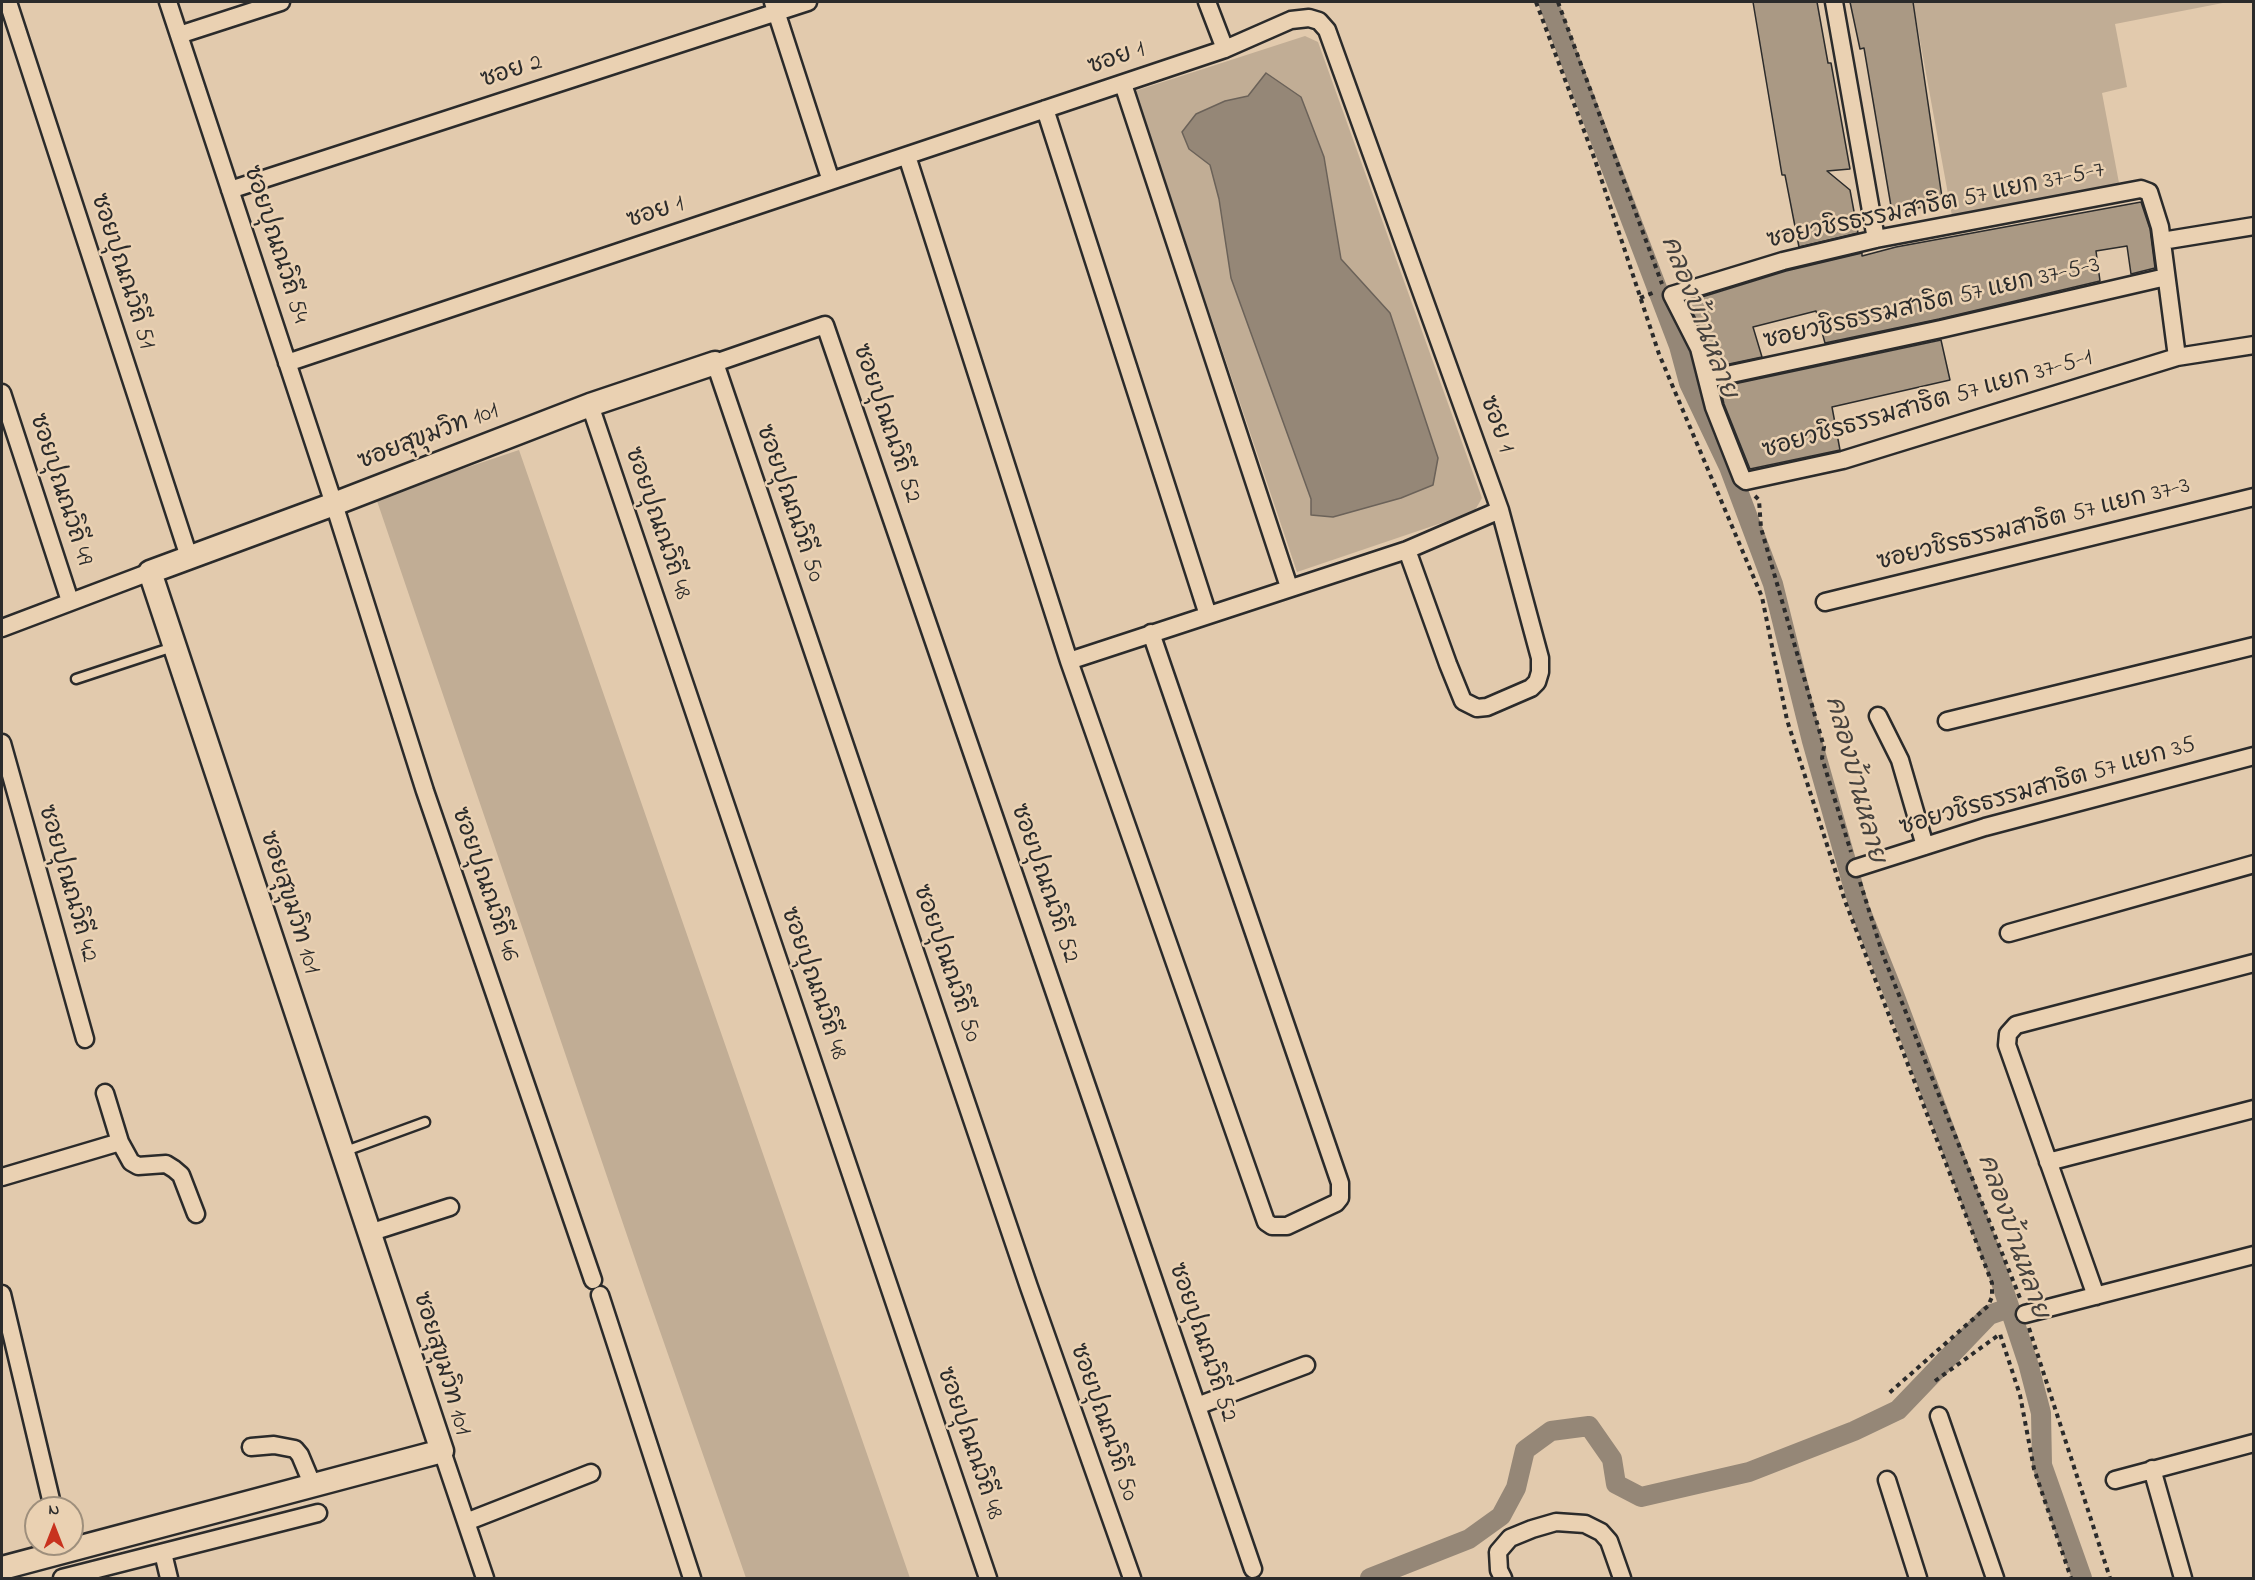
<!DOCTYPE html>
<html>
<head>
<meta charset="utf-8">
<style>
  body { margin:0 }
  #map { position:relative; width:2255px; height:1580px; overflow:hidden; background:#e2caad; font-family:"Indie Flower",sans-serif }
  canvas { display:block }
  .frame { position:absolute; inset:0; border:3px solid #2b2b2b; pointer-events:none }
  .north { position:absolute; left:24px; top:1496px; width:60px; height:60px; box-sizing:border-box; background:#ead1b2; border:2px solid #9e8f7c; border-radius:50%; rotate:0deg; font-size:16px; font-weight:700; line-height:24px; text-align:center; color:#2b2b2b }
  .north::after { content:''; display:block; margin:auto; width:21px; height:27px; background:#c8321e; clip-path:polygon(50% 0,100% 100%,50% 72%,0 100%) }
</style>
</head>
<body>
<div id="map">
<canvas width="2255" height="1580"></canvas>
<div class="frame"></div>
<div class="north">N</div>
</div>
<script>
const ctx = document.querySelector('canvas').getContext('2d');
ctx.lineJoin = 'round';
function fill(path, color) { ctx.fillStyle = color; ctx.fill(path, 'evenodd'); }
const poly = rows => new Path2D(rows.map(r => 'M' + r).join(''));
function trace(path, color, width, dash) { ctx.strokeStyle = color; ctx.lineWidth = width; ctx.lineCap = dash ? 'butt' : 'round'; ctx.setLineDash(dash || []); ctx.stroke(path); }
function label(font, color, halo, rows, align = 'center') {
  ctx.font = font + ' "Indie Flower","Playpen Sans Thai",sans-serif'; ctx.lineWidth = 5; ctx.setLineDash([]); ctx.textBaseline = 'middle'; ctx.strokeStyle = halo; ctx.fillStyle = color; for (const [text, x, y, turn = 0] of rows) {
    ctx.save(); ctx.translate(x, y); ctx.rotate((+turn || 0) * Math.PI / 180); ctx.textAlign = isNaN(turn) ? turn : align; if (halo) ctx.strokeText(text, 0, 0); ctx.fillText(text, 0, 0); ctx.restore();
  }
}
fill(poly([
  [1913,2,2228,2,2115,24,2127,87,2102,93,2119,183,1952,216],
  [1305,36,1318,42,1482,498,1474,512,1297,572,1135,91],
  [519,450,910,1578,746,1578,647,1294,376,498]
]), '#c1ad95');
const water = poly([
  [1266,73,1301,97,1324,157,1341,259,1390,313,1438,458,1433,485,1401,498,1333,517,1311,515,1311,499,1231,278,1219,199,1210,165,1189,149,1182,132,1196,114,1225,101,1248,96,1266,73]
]);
fill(water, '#958777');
trace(water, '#6b6259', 1.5);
trace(poly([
  [1548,2,1679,346,1689,383,1729,467,1773,584,1812,741,1859,907,1895,997,1996,1267,2028,1363,2041,1413,2042,1465,2082,1578],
  [1370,1578,1469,1539,1501,1516,1516,1488,1525,1450,1551,1431,1589,1426,1612,1459,1616,1484,1641,1497,1749,1472,1854,1431,1898,1410,1989,1315,2009,1308]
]), '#958777', 20);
const building = poly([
  [1753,2,1817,2,1828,63,1831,63,1850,169,1827,171,1850,190,1858,233,1799,247,1785,175,1782,175,1753,2],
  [1850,2,1913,2,1943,204,1892,212,1864,48,1860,49,1850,2],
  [2141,202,2150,229,2155,268,2131,274,2127,246,2096,251,2100,281,1939,319,1825,343,1816,311,1753,327,1762,357,1715,367,1708,343,1694,315,1689,301,1786,271,1862,253,1862,256,1896,247,2141,202],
  [1941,340,1950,380,1832,407,1840,450,1750,469,1724,404,1720,387,1941,340]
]);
fill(building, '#aa9984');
trace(building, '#2b2b2b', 1.5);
const lane = poly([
  [76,679,173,647],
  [343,1152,425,1122]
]);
const street = poly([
  [8,2,189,557],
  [168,2,334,504,425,791,593,1280],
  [773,2,831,181],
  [1207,2,1225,49],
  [1834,2,1876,239],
  [179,35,281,2],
  [1123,84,1289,587],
  [1045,109,1208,615],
  [907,156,1069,661,1266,1222,1272,1226,1287,1226,1336,1203,1340,1198,1340,1183,1151,633],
  [230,190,808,2],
  [2162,241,2254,226],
  [2177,357,1843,460,1746,481,1742,478,1714,407,1699,348,1672,295,1783,261,1876,239,2141,189,2149,192,2160,227,2177,357,2254,345],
  [287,363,1225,49,1291,20,1309,18,1319,21,1327,30,1500,510,1540,658,1540,672,1537,682,1531,688,1487,707,1477,708,1463,701,1448,664,1407,550],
  [1708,379,1941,329,2166,277],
  [2,393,70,601],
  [590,405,988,1578],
  [1825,602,2254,497],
  [2,628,150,572],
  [1069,661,1407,550,1500,510],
  [1878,716,1900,760,1925,846],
  [1947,721,2254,646],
  [2,743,85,1039],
  [1856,868,1985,827,2254,756],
  [2009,933,2254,864],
  [105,1093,120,1142,131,1162,138,1166,166,1164,174,1169,181,1175,196,1214],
  [2048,1162,2254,1109],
  [2,1177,120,1142],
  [369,1233,450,1207],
  [2,1294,53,1508],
  [600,1295,692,1578],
  [2096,1296,2007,1045,2008,1034,2016,1025,2254,963],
  [2025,1314,2254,1255],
  [1197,1406,1306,1365],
  [1939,1416,1995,1578],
  [251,1447,274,1445,295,1449,300,1455,313,1486],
  [442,1451,485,1578],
  [2152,1469,2183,1578],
  [1887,1480,1918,1578],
  [2115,1480,2254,1443],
  [466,1522,591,1473],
  [163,1553,169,1578],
  [62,1578,318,1513],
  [1132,1578,1029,1287,715,363,825,325,1253,1569],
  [1503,1578,1499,1570,1498,1552,1510,1538,1532,1529,1556,1522,1585,1524,1601,1532,1609,1541,1622,1578]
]);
const secondary = poly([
  [2,1568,442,1451,150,572,334,504,590,405,715,363]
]);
trace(lane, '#2b2b2b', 13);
trace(street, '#2b2b2b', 21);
trace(secondary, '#2b2b2b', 27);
trace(poly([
  [1536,2,1595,160,1659,354,1762,597,1787,720,1845,901,1992,1283,1992,1297,1988,1306,1888,1394],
  [1558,2,1662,284],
  [1640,298,1655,292],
  [1755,496,1759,500,1761,528,1824,747,1822,758,1851,852],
  [1860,882,1883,955,2020,1298],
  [2029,1328,2110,1578],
  [1935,1381,2000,1334,2020,1395,2034,1469,2071,1578]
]), '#2b2b2b', 4, [4.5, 4.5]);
trace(lane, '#ead1b2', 8);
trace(street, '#ead1b2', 16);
trace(secondary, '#ead1b2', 22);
label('24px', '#2b2b2b', '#ead1b2', [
  ["ซอย 1",1117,60,-19],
  ["ซอย 2",512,73,-18],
  ["ซอยวชิรธรรมสาธิต 57 แยก 37-5-7",1936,207,-12],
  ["ซอย 1",656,214,-18],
  ["ซอยปุณณวิถี 54",274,245,72],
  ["ซอยปุณณวิถี 51",121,272,72],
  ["ซอยวชิรธรรมสาธิต 57 แยก 37-5-3",1932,305,-13],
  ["ซอยวชิรธรรมสาธิต 57 แยก 37-5-1",1928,406,-16],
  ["ซอยปุณณวิถี 52",885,424,71],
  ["ซอย 1",1495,425,70],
  ["ซอยสุขุมวิท 101",429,438,-21],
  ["ซอยปุณณวิถี 49",59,490,72],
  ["ซอยปุณณวิถี 50",788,504,71],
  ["ซอยปุณณวิถี 48",656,524,71],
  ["ซอยวชิรธรรมสาธิต 57 แยก 37-3",2034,526,-14],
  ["ซอยวชิรธรรมสาธิต 57 แยก 35",2048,788,-16],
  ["ซอยปุณณวิถี 42",66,884,74],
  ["ซอยปุณณวิถี 52",1043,884,71],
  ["ซอยปุณณวิถี 46",483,885,71],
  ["ซอยสุขุมวิท 101",288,903,72],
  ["ซอยปุณณวิถี 50",945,964,71],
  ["ซอยปุณณวิถี 48",812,984,71],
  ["ซอยปุณณวิถี 52",1201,1343,71],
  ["ซอยสุขุมวิท 101",440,1364,73],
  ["ซอยปุณณวิถี 50",1102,1423,71],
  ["ซอยปุณณวิถี 48",968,1444,71]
]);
label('italic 26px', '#46423e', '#ead1b2', [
  ["คลองบ้านหลาย",1697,318,69],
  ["คลองบ้านหลาย",1853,780,75],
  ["คลองบ้านหลาย",2011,1237,71]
]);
</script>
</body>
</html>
